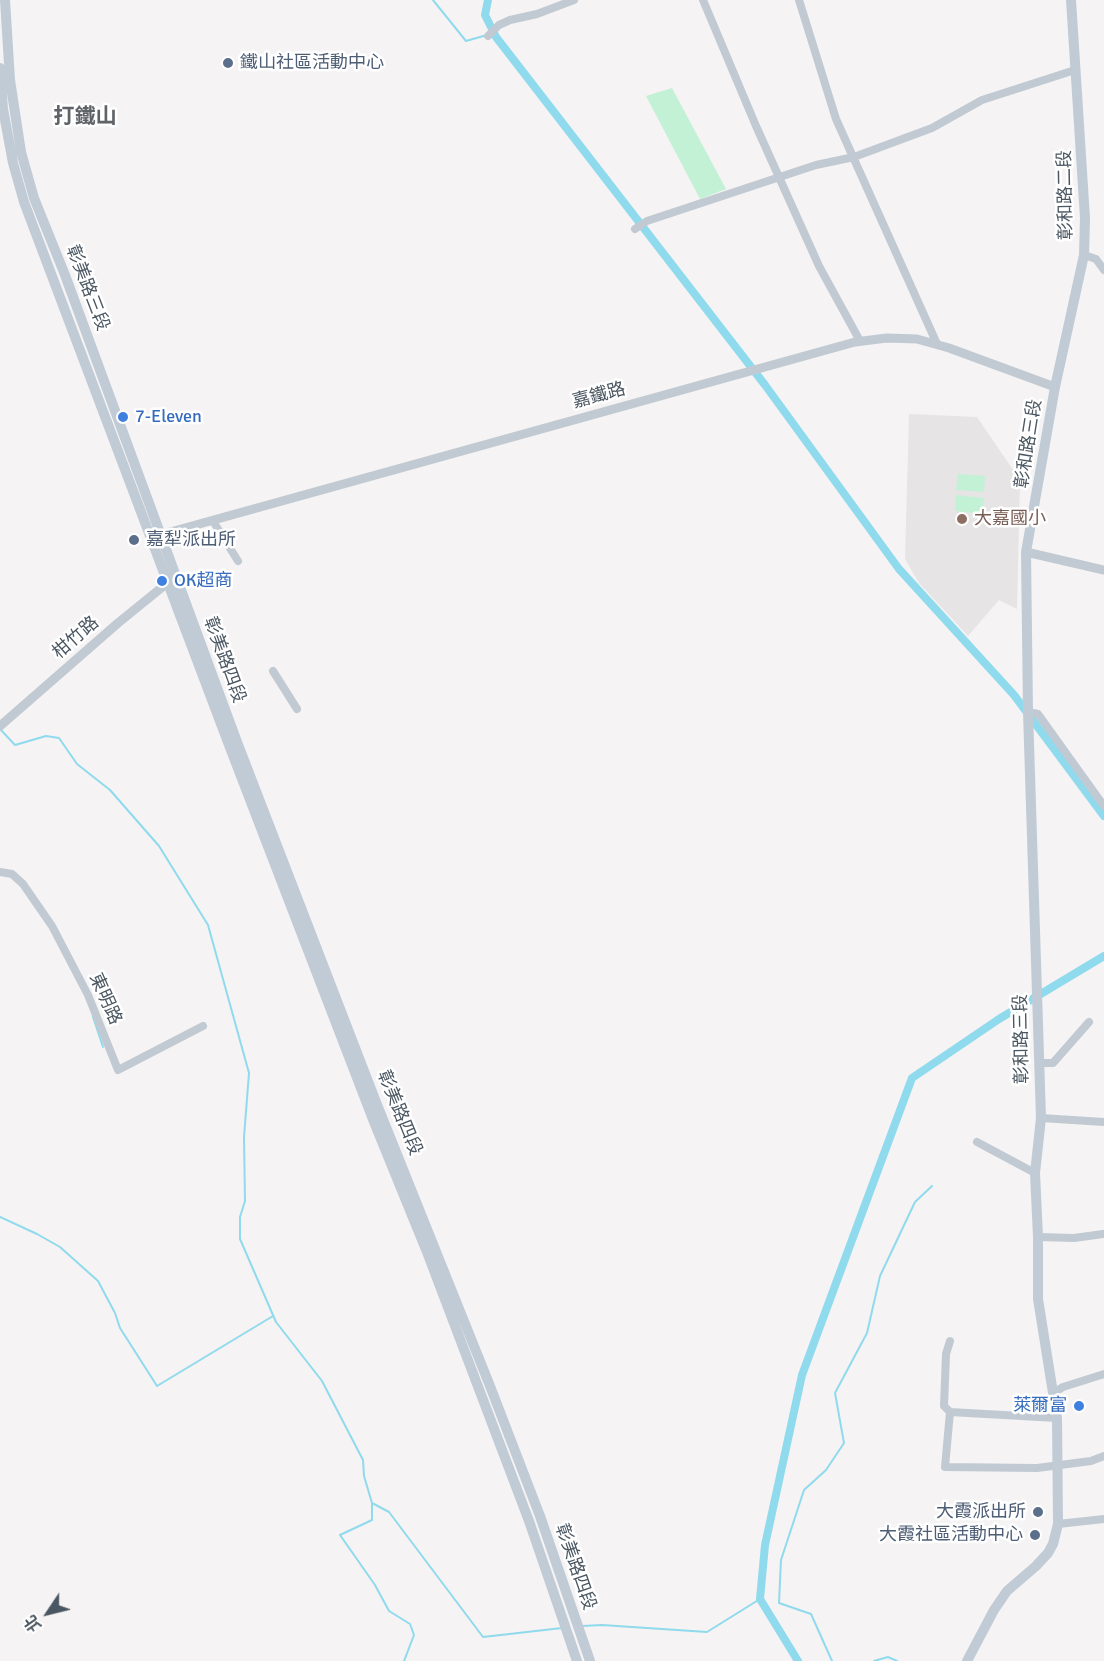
<!DOCTYPE html>
<html>
<head>
<meta charset="utf-8">
<style>
  body { margin:0 }
  #map { position:relative; width:1104px; height:1661px; overflow:hidden; background:#f5f3f3; font-family:Signika,"Noto Sans TC",sans-serif }
  canvas { display:block }
  .north { position:absolute; left:18px; top:1583px; width:60px; height:60px; -webkit-text-stroke:4px #fff; paint-order:stroke; rotate:235deg; font-size:16px; font-weight:700; line-height:24px; text-align:center; color:#4a5661 }
  .north::after { content:''; display:block; margin:auto; width:21px; height:27px; background:#4a5661; clip-path:polygon(50% 0,100% 100%,50% 72%,0 100%) }
</style>
</head>
<body>
<div id="map">
<canvas width="1104" height="1661"></canvas>
<div class="north">北</div>
</div>
<script>
const ctx = document.querySelector('canvas').getContext('2d');
ctx.lineJoin = 'round';
function fill(path, color) { ctx.fillStyle = color; ctx.fill(path, 'evenodd'); }
const poly = rows => new Path2D(rows.map(r => 'M' + r).join(''));
function trace(path, color, width, dash) { ctx.strokeStyle = color; ctx.lineWidth = width; ctx.lineCap = dash ? 'butt' : 'round'; ctx.setLineDash(dash || []); ctx.stroke(path); }
function label(font, color, halo, rows, align = 'center') {
  ctx.font = font + ' Signika,"Noto Sans TC",sans-serif'; ctx.lineWidth = 5; ctx.setLineDash([]); ctx.textBaseline = 'middle'; ctx.strokeStyle = halo; ctx.fillStyle = color; for (const [text, x, y, turn = 0] of rows) {
    ctx.save(); ctx.translate(x, y); ctx.rotate((+turn || 0) * Math.PI / 180); ctx.textAlign = isNaN(turn) ? turn : align; if (halo) ctx.strokeText(text, 0, 0); ctx.fillText(text, 0, 0); ctx.restore();
  }
}
fill(poly([
  [909,414,977,417,1020,480,1017,609,999,600,968,636,919,583,905,559]
]), '#e6e4e5');
fill(poly([
  [672,88,726,189,700,199,646,96],
  [958,474,985,476,984,492,956,490],
  [956,495,984,498,982,514,955,511]
]), '#c3f1d5');
trace(poly([
  [433,0,466,41,487,35],
  [0,729,15,745,46,736,59,738,77,764,110,790,159,846,208,925,249,1073,244,1137,245,1201,240,1217,240,1239,276,1322,322,1381,363,1460,364,1476,372,1503,389,1512,483,1637,562,1628],
  [93,1017,103,1047],
  [0,1217,37,1234,60,1247,98,1281,115,1313,120,1328,157,1386,273,1316],
  [372,1503,372,1520,340,1535,375,1585,389,1611,410,1624,414,1635,404,1661],
  [582,1626,602,1625,707,1632,760,1599],
  [832,1661,811,1614,779,1603,781,1560,804,1490,826,1470,844,1443,835,1393,867,1333,880,1276,915,1202,932,1186],
  [874,1661,888,1657,897,1661]
]), '#90daee', 2);
trace(poly([
  [488,0,485,15,496,37,765,385,899,569,1014,695,1104,816],
  [798,1661,760,1599,765,1545,802,1375,912,1078,999,1019,1104,956]
]), '#90daee', 8);
trace(poly([
  [703,0,756,126,819,266,860,341],
  [799,0,836,119,937,344],
  [488,36,499,25,510,20,537,14,574,0],
  [635,229,647,221,816,165,854,157,932,128,982,100,1075,70],
  [1084,255,1096,259,1104,270],
  [213,521,238,561],
  [273,671,297,709],
  [1028,712,1038,714,1104,806],
  [0,872,12,874,23,884,52,926,88,995,118,1070,203,1026],
  [1039,1063,1053,1063,1089,1022],
  [1041,1118,1104,1122],
  [977,1142,1035,1173],
  [1038,1237,1074,1238,1103,1234],
  [950,1341,946,1354,944,1406,950,1412,1057,1418],
  [1053,1393,1063,1387,1104,1374],
  [950,1412,945,1467,1037,1468,1091,1461,1104,1456],
  [1058,1524,1104,1519]
]), '#c1cad2', 8);
trace(poly([
  [156,536,855,342,887,338,917,339,949,348,1055,387],
  [1026,552,1104,570],
  [0,726,118,623,171,580]
]), '#c1cad2', 9);
trace(poly([
  [5,0,10,80,21,152,34,198,65,275,237,742,376,1102,490,1386,540,1516,590,1661],
  [0,68,3,109,13,163,24,202,229,745,374,1122,427,1252,529,1521,577,1661],
  [967,1661,994,1610,1007,1591,1036,1566,1048,1553,1053,1544,1058,1524,1057,1418,1038,1299,1038,1237,1035,1173,1041,1118,1028,712,1026,552,1055,387,1084,255,1085,218,1071,0]
]), '#c1cbd6', 10);
for (const [x, y, r, color] of [
  [228,63,6,"#5c6f8a"],
  [123,417,6,"#3f7fe0"],
  [962,519,6,"#8d6e63"],
  [134,540,6,"#5c6f8a"],
  [162,581,6,"#3f7fe0"],
  [1079,1406,6,"#3f7fe0"],
  [1038,1512,6,"#5c6f8a"],
  [1035,1535,6,"#5c6f8a"]
]) { const dot = new Path2D(); dot.arc(x, y, r, 0, 2 * Math.PI); ctx.fillStyle = color; ctx.fill(dot); trace(dot, '#fff', 2); }
label('18px', '#4e5e75', '#fff', [
  ["鐵山社區活動中心",240,63],
  ["嘉犁派出所",146,540],
  ["大霞派出所",1026,1512,"right"],
  ["大霞社區活動中心",1023,1535,"right"]
], 'left');
label('18px', '#4a5661', '#fff', [
  ["彰和路二段",1066,195,-91],
  ["彰美路三段",87,288,69],
  ["嘉鐵路",599,396,-15],
  ["彰和路三段",1029,444,-81],
  ["柑竹路",76,638,-41],
  ["彰美路四段",224,660,70],
  ["東明路",105,999,66],
  ["彰和路三段",1022,1039,-91],
  ["彰美路四段",399,1113,68],
  ["彰美路四段",575,1567,71]
]);
label('18px', '#366cbe', '#fff', [
  ["7-Eleven",135,417],
  ["OK超商",174,581],
  ["萊爾富",1067,1406,"right"]
], 'left');
label('18px', '#785e54', '#fff', [
  ["大嘉國小",974,519]
], 'left');
label('bold 21px', '#5f6368', '#fff', [
  ["打鐵山",85,117]
]);
</script>
</body>
</html>
